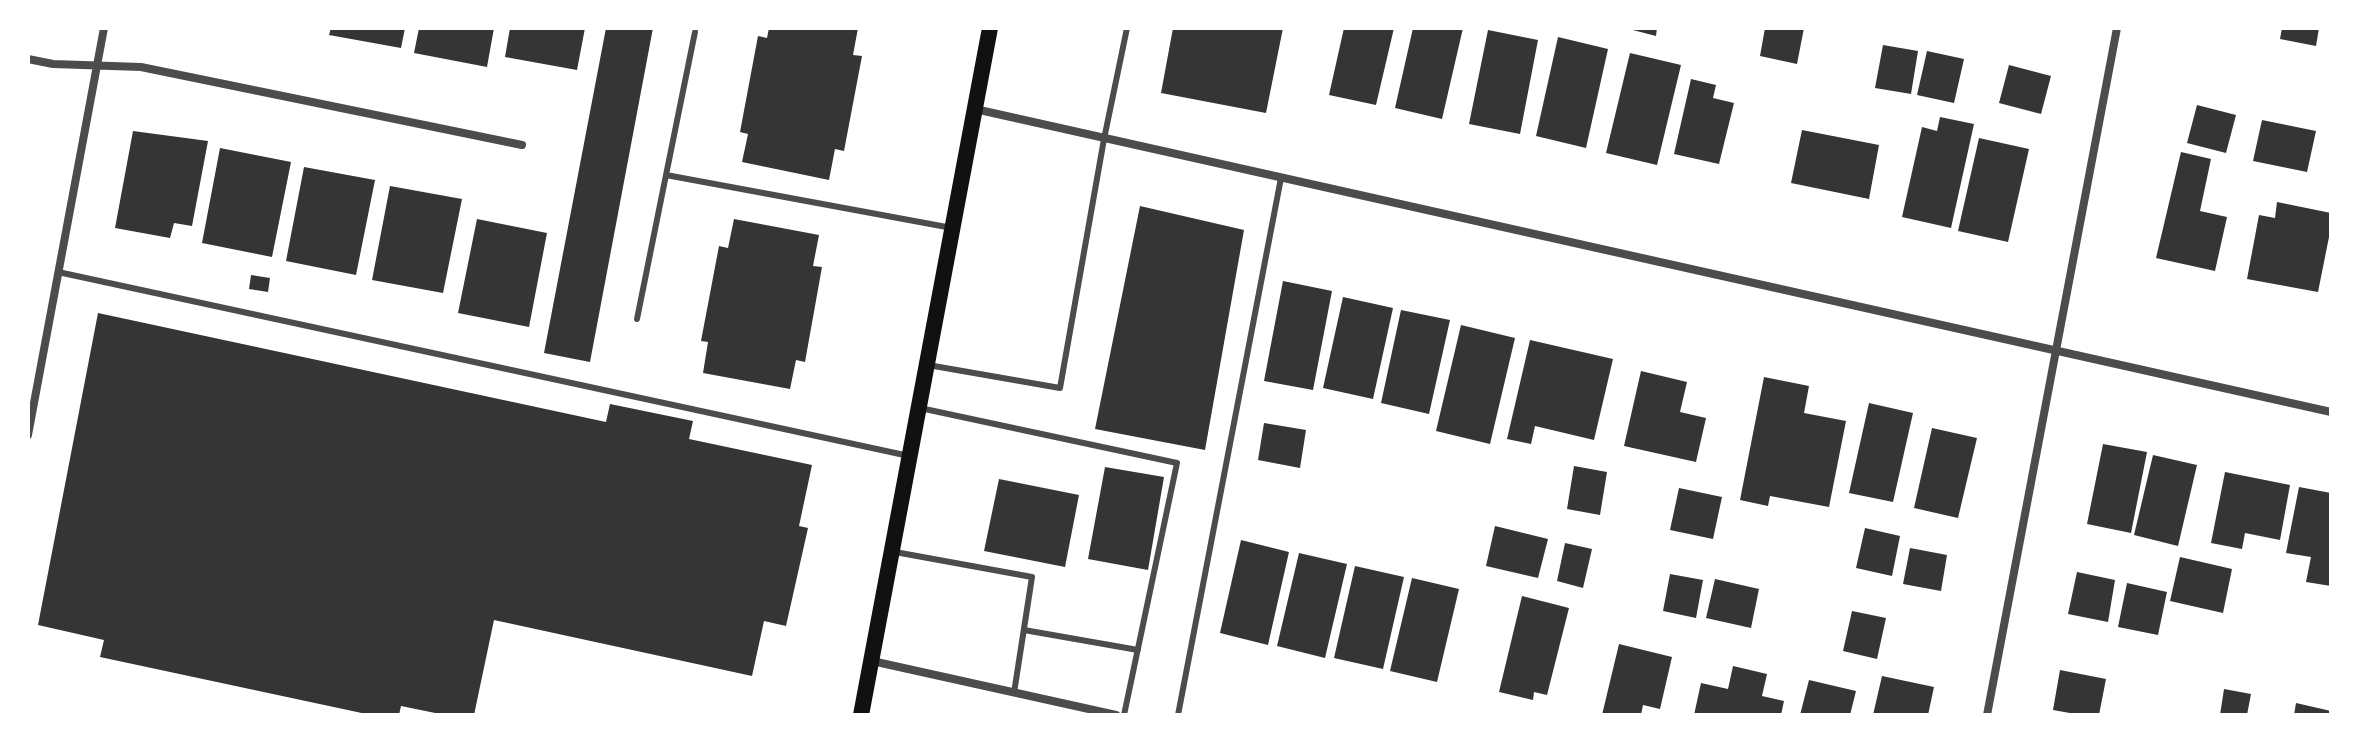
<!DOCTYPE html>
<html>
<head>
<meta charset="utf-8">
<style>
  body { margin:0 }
  #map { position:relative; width:2359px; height:743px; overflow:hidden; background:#fff; font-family:"Asap Condensed",sans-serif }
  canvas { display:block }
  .frame { position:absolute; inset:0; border:30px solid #fff; pointer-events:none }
</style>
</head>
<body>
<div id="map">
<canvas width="2359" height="743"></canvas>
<div class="frame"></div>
</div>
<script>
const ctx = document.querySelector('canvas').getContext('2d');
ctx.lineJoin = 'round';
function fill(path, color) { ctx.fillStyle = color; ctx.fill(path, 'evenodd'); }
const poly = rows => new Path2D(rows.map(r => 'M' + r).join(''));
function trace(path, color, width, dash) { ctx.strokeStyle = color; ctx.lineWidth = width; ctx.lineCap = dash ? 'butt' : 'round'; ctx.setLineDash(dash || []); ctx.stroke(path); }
fill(poly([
  [331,28,405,28,401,48,329,35],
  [419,28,494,28,487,67,414,53],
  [510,28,585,28,577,70,505,57],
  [606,28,653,28,590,362,544,353],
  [769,28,858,28,853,55,862,56,844,151,835,149,829,180,742,162,748,134,740,132,758,36,767,38],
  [1173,28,1283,28,1266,113,1161,93],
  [1344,28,1394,28,1376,105,1329,95],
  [1413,28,1463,28,1442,119,1395,108],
  [1625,28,1657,28,1656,36],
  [1765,28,1804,28,1797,64,1760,56],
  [2282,28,2319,28,2316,46,2280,39],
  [1488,30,1538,40,1520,134,1469,124],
  [1558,37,1608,49,1586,148,1536,136],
  [1883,45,1918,51,1911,94,1875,88],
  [1927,51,1964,59,1954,103,1917,95],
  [1630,53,1681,65,1657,165,1606,153],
  [2009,65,2051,76,2041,114,1999,103],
  [1691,79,1716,85,1713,98,1734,103,1719,164,1674,154],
  [2197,105,2236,115,2226,153,2187,143],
  [1940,117,1974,124,1951,228,1902,217,1922,127,1937,131],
  [2262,120,2316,131,2307,172,2253,161],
  [1802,130,1879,145,1869,199,1791,183],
  [133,131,208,141,192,226,174,223,170,238,115,228],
  [1979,138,2029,149,2008,242,1958,231],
  [220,148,291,162,272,257,202,243],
  [2181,152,2211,159,2200,211,2227,217,2215,271,2156,258],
  [304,167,375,180,356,275,286,261],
  [390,186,462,199,443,293,372,280],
  [2277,202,2331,213,2331,227,2318,292,2247,279,2259,215,2275,218],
  [1140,206,1244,230,1205,450,1095,429],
  [477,219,547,233,529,327,458,313],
  [734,219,819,235,813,266,822,267,805,362,796,360,790,389,703,373,708,342,701,341,719,246,728,248],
  [251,275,270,278,268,292,249,289],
  [1283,281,1332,291,1313,390,1264,381],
  [1343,297,1393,308,1373,399,1323,388],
  [1401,310,1450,320,1429,414,1381,403],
  [98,313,606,422,610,404,693,421,689,439,812,465,799,526,808,528,786,626,764,621,752,676,494,620,474,715,445,715,401,706,399,715,371,715,100,657,104,640,38,625],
  [1461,325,1515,338,1490,444,1436,431],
  [1530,340,1613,359,1594,440,1535,426,1531,444,1507,439],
  [1641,371,1687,382,1680,412,1706,418,1696,462,1624,446],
  [1764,377,1809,386,1804,413,1846,421,1829,507,1770,496,1768,506,1740,500],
  [1869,403,1913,413,1893,502,1849,493],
  [1264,423,1306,430,1300,468,1258,460],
  [1932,428,1977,438,1958,518,1914,508],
  [2103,444,2147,452,2131,533,2087,524],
  [2153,455,2197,465,2178,546,2134,535],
  [1574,466,1607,472,1600,515,1567,509],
  [1105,467,1164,477,1148,570,1088,559],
  [2225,472,2290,485,2280,540,2245,533,2242,549,2211,543],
  [999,479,1079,495,1065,567,984,551],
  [2299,487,2331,493,2331,586,2306,582,2311,557,2286,553],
  [1679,488,1722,497,1713,539,1670,530],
  [1495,526,1548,539,1538,578,1486,566],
  [1865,528,1900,536,1892,576,1856,568],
  [1241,540,1289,552,1268,645,1220,633],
  [1565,543,1592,549,1583,588,1557,581],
  [1910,548,1947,555,1941,591,1903,584],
  [1299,553,1347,564,1325,658,1277,646],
  [2180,557,2232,569,2223,613,2170,601],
  [1355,566,1404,577,1383,669,1334,658],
  [2077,572,2115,580,2108,622,2068,614],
  [1670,574,1703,580,1696,618,1663,611],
  [1412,578,1459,589,1437,682,1390,671],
  [1715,579,1759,589,1751,628,1706,618],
  [2127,583,2167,592,2158,635,2118,627],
  [1522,596,1569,608,1547,695,1534,692,1533,700,1499,692],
  [1852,611,1886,618,1877,659,1843,651],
  [1619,644,1672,657,1660,709,1643,705,1641,715,1602,715],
  [1733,666,1767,674,1762,696,1784,701,1781,715,1694,715,1701,683,1728,689],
  [2060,670,2106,679,2099,715,2081,715,2053,710],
  [1882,676,1934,687,1928,715,1873,715],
  [1809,680,1856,691,1850,715,1800,715],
  [2224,689,2251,694,2247,715,2220,715],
  [2296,703,2331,711,2331,715,2294,715]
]), '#353535');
trace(poly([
  [695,32,666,175,952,228],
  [58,272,909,456],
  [637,319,666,175],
  [928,365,1060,388,1104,139,1127,28],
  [920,408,1177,463,1124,715],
  [895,552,1032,577,1014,693],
  [1024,630,1138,650],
  [1178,715,1281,178]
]), '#4c4c4c', 6);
trace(poly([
  [28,59,53,64,141,67,522,145],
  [975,109,2331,412],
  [28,435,104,28],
  [872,661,1116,715],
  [1987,715,2117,28]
]), '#4c4c4c', 8);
trace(poly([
  [861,715,990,28]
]), '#111', 16);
</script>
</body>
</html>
